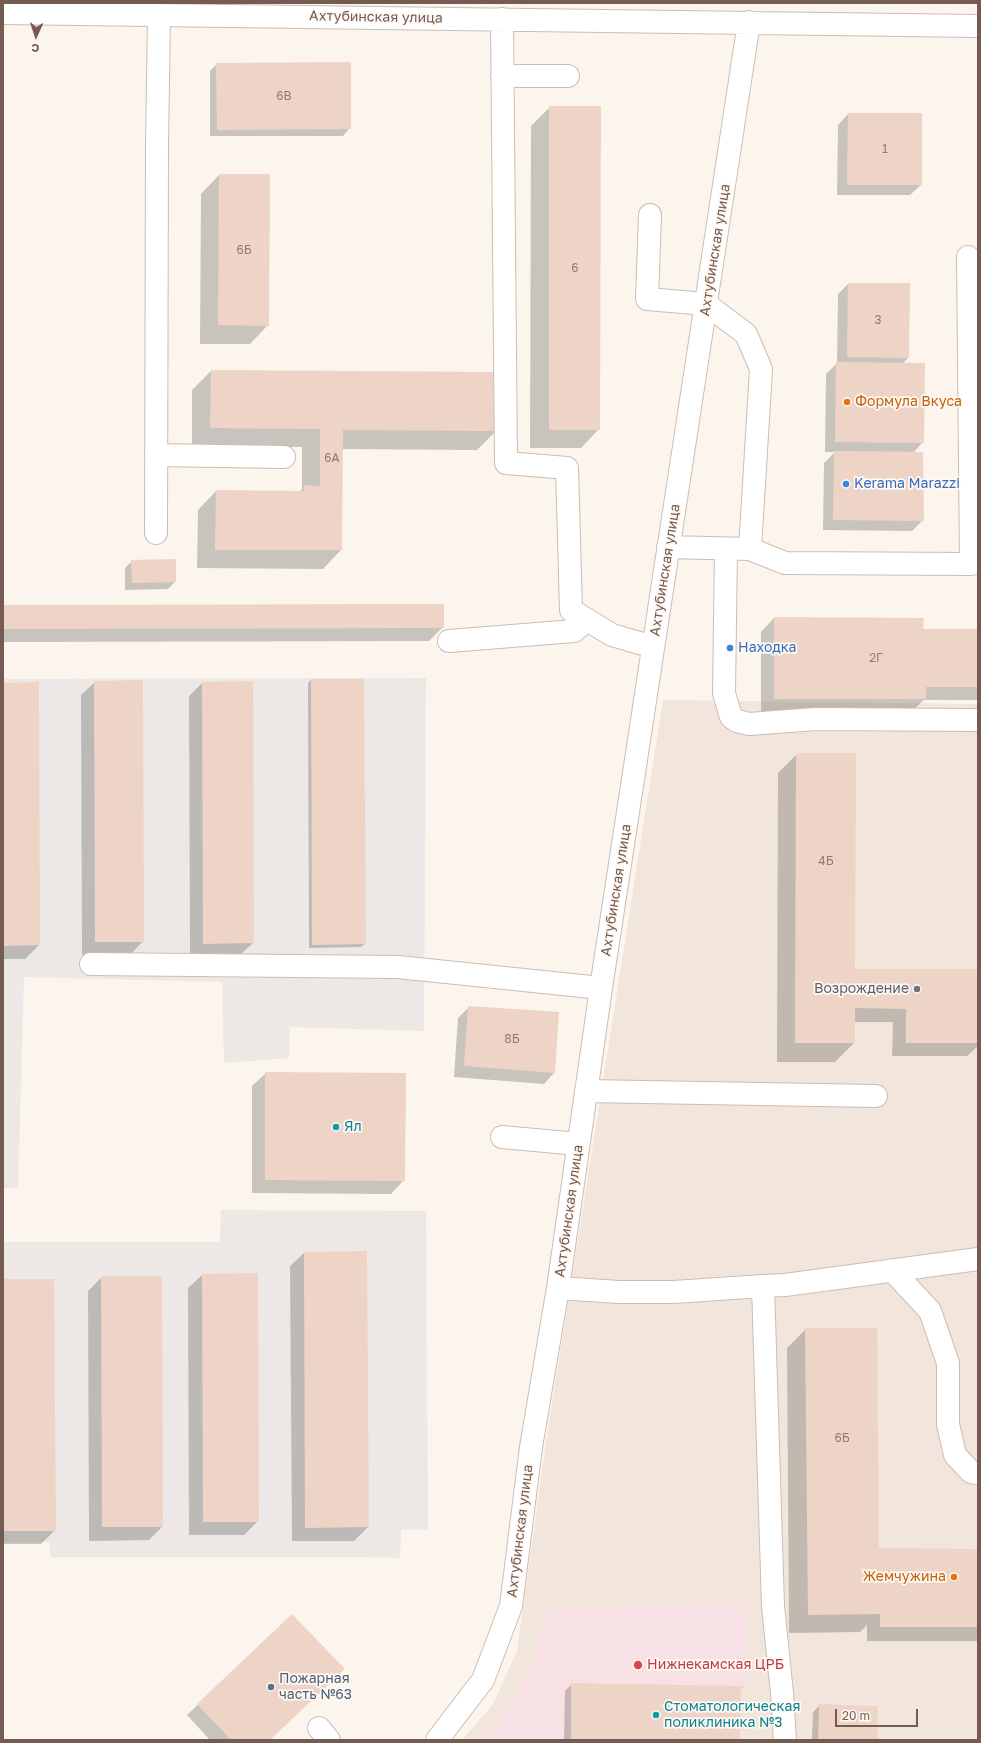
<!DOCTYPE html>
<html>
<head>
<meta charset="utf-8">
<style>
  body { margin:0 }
  #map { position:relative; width:981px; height:1743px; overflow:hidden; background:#fbf5ed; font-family:"Golos Text",sans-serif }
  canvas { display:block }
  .frame { position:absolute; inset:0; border:4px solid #755b51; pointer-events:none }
  .north { position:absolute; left:16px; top:16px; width:40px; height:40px; -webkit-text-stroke:3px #fef9f3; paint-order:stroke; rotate:183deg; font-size:11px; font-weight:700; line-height:16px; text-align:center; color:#755b51 }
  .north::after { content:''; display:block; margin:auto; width:14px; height:18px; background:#755b51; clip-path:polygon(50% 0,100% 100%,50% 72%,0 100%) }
  .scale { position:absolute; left:835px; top:1709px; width:83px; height:18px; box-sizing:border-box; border:2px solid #755b51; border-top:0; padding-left:5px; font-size:12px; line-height:14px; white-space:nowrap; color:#755b51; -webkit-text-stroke:3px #fef9f3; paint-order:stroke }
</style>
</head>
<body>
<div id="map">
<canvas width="981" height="1743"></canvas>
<div class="frame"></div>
<div class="north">С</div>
<div class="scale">20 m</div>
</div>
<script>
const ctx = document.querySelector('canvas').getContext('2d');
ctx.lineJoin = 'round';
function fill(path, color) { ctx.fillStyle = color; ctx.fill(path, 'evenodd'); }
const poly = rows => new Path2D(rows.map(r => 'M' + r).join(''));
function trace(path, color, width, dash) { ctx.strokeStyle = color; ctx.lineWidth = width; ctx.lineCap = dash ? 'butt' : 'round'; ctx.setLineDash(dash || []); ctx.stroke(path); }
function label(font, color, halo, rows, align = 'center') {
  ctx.font = font + ' "Golos Text",sans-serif'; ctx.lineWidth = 3.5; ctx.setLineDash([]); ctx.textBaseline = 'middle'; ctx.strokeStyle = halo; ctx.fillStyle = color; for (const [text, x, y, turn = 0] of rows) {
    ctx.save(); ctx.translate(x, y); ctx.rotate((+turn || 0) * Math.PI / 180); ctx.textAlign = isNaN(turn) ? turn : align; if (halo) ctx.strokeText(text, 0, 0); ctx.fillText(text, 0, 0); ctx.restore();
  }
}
fill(poly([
  [663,700,978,704,978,1740,462,1740,493,1704,517,1651,546,1442]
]), '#f2e6dc');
fill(poly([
  [426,678,424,1031,290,1027,289,1058,224,1063,222,982,24,977,18,1188,3,1188,3,679],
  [221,1210,426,1211,428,1529,401,1530,400,1558,361,1557,51,1557,49,1542,3,1542,3,1242,220,1242]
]), '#ede8e5');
fill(poly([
  [748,1603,745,1686,572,1683,571,1740,484,1740,494,1730,527,1675,551,1607]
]), '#f8e1e5');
fill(poly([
  [217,64,350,128,343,136,210,136,210,71],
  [550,107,599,429,581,448,530,448,531,126],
  [848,114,921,185,910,195,837,195,838,125],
  [219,175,268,325,250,344,200,344,201,194],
  [848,284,909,284,908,358,902,364,923,442,913,453,923,520,912,531,823,530,824,463,835,452,825,452,826,374,837,363,838,294],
  [211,371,496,431,477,450,342,449,341,550,323,569,197,568,198,510,216,491,299,492,302,489,302,447,192,447,192,390],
  [175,560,175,582,168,589,125,590,125,568,132,561],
  [3,606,443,627,429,641,3,642],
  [774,618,922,630,978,630,978,700,924,700,911,712,761,712,761,632],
  [311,680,365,944,361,947,309,948,308,683],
  [95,682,143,941,130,955,82,955,81,695],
  [202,683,253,943,239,956,190,957,189,696],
  [3,684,39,945,25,959,3,959],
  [797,754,854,970,978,970,978,1046,967,1056,892,1056,893,1022,854,1022,854,1043,835,1062,777,1062,778,773],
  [469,1007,558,1013,554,1073,544,1084,454,1077,458,1018],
  [266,1073,404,1180,391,1194,252,1193,252,1086],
  [304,1253,368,1527,354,1541,292,1541,290,1266],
  [257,1274,258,1521,244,1535,189,1535,188,1288,202,1275],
  [102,1277,162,1527,149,1540,89,1541,88,1291],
  [3,1280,55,1530,41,1544,3,1544],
  [806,1329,878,1551,978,1550,978,1641,867,1641,867,1625,860,1632,789,1633,787,1348],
  [292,1615,270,1740,210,1740,187,1715],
  [572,1684,740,1689,739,1740,564,1740,565,1691],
  [820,1705,876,1740,812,1740,813,1712]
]), '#0003');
fill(poly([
  [351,62,351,129,217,130,216,63],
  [549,106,601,106,600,430,549,430],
  [848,113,922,113,922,185,847,185],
  [219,174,270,174,269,326,218,325],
  [848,283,910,283,909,358,847,357],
  [836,362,925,363,924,443,835,442],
  [211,370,497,372,497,431,343,430,342,550,215,550,216,490,304,491,304,485,320,486,320,429,210,428],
  [834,451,923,452,924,521,833,520],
  [176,559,176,582,132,583,131,560],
  [444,604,444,628,3,629,3,605],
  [774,617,924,618,923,629,978,629,978,687,926,687,926,699,774,699],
  [311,679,364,679,366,944,312,945],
  [143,680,144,942,95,942,94,681],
  [253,681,254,943,203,944,202,682],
  [39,682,40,945,3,946,3,683],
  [796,753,856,753,855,969,978,969,978,1043,906,1043,906,1009,855,1008,855,1043,795,1043],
  [468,1006,559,1012,555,1073,464,1066],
  [265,1072,406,1073,405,1181,265,1180],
  [367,1251,369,1527,305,1528,304,1252],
  [258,1273,259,1522,203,1522,202,1274],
  [101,1276,162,1276,163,1527,102,1527],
  [3,1279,54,1279,56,1531,3,1531],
  [805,1328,877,1328,879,1548,978,1549,978,1627,880,1627,880,1614,808,1615],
  [292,1614,345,1669,270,1740,231,1740,197,1704],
  [571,1683,745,1686,741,1689,740,1740,571,1740],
  [819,1704,878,1706,877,1740,818,1740]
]), '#eed4c7');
const minor = poly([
  [3,13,978,26],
  [502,19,506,463,567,468,571,610,612,635,653,647],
  [502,76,568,76],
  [650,215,647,299,706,304,746,334,761,369,750,549],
  [156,455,284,457],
  [156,533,157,146,159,15],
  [668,547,750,549,785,563,971,564,968,257],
  [726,549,724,693,731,717,737,721,749,724,816,719,978,720],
  [449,641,574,631,587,620],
  [91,964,398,967,601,988],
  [586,1091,876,1096],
  [502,1137,578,1144],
  [892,1270,930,1311,948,1363,948,1424,955,1455,971,1472,978,1473],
  [763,1286,785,1285,978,1259],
  [558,1288,619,1292,674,1292,763,1286,773,1606,782,1693,785,1740],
  [319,1728,329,1740],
  [437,1740,483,1680,511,1606,531,1447,558,1288,601,988,749,22]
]);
trace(minor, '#cdbdb3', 24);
trace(minor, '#fff', 22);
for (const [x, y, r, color] of [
  [847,402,4,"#e8710a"],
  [846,484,4,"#3f7fe0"],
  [730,648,4,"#3f7fe0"],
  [917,989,4,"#6b7280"],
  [336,1127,4,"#0f9aa8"],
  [954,1577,4,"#e8710a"],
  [638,1665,5,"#e0444e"],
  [271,1687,4,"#5c6f8a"],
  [656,1715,4,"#0f9aa8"]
]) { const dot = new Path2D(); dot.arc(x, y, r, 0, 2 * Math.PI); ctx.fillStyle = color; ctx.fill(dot); trace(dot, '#fef9f3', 1.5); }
label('12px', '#93796e', null, [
  ["6В",284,96],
  ["1",885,149],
  ["6Б",244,250],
  ["6",575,268],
  ["3",878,320],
  ["6А",332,458],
  ["2Г",876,658],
  ["4Б",826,861],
  ["8Б",512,1039],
  ["6Б",842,1438]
]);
label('14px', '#755b51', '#fef9f3', [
  ["Ахтубинская улица",376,17,1],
  ["Ахтубинская улица",715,250,-81],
  ["Ахтубинская улица",665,570,-81],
  ["Ахтубинская улица",616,890,-81],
  ["Ахтубинская улица",569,1211,-82],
  ["Ахтубинская улица",520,1531,-83]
]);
label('14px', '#c56008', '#fef9f3', [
  ["Формула Вкуса",855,402],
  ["Жемчужина",946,1577,"right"]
], 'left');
label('14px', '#366cbe', '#fef9f3', [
  ["Kerama Marazzi",854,484],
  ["Находка",738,648]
], 'left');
label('14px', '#5b616d', '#fef9f3', [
  ["Возрождение",909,989]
], 'right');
label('14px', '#0d838f', '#fef9f3', [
  ["Ял",344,1127],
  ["Стоматологическая",664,1707],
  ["поликлиника №3",664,1723]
], 'left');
label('14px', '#be3a42', '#fef9f3', [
  ["Нижнекамская ЦРБ",647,1665]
], 'left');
label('14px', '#4e5e75', '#fef9f3', [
  ["Пожарная",279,1679],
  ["часть №63",279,1695]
], 'left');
</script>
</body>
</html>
